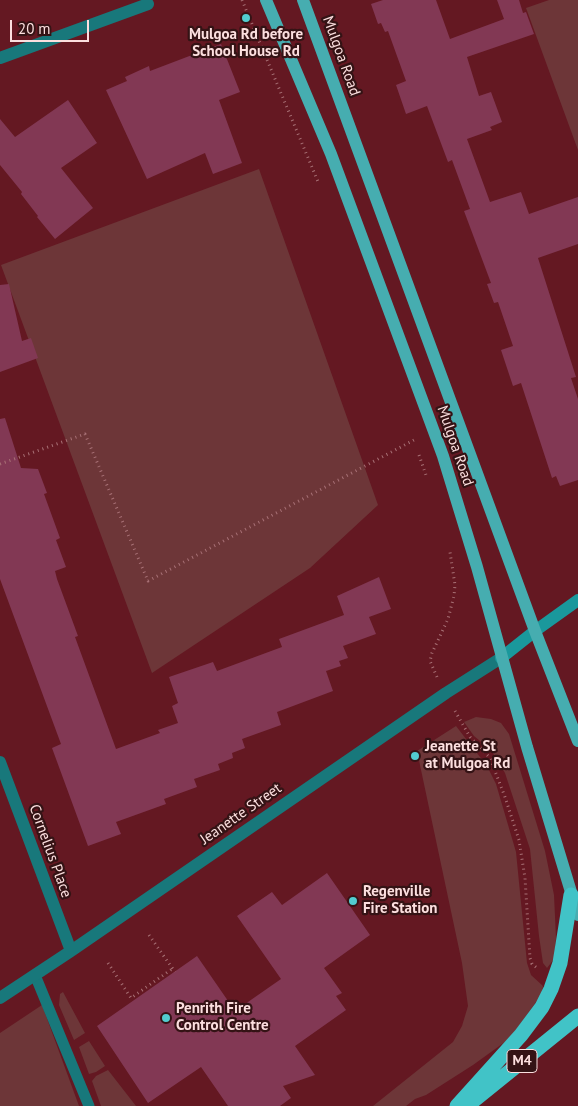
<!DOCTYPE html>
<html>
<head>
<meta charset="utf-8">
<style>
  body { margin:0 }
  #map { position:relative; width:578px; height:1106px; overflow:hidden; background:#641822; font-family:"PT Sans",sans-serif }
  canvas { display:block }
  .scale { position:absolute; left:10px; top:20px; width:79px; height:22px; box-sizing:border-box; border:2px solid #fcdfdf; border-top:0; padding-left:6px; font-size:15px; line-height:18px; white-space:nowrap; color:#fcdfdf; -webkit-text-stroke:4px #341315; paint-order:stroke }
</style>
</head>
<body>
<div id="map">
<canvas width="578" height="1106"></canvas>
<div class="scale">20 m</div>
</div>
<script>
const ctx = document.querySelector('canvas').getContext('2d');
ctx.lineJoin = 'round';
function fill(path, color) { ctx.fillStyle = color; ctx.fill(path, 'evenodd'); }
const poly = rows => new Path2D(rows.map(r => 'M' + r).join(''));
function trace(path, color, width, dash) { ctx.strokeStyle = color; ctx.lineWidth = width; ctx.lineCap = dash ? 'butt' : 'round'; ctx.setLineDash(dash || []); ctx.stroke(path); }
function label(font, color, halo, rows, align = 'center') {
  ctx.font = font + ' "PT Sans",sans-serif'; ctx.lineWidth = 4.5; ctx.setLineDash([]); ctx.textBaseline = 'middle'; ctx.strokeStyle = halo; ctx.fillStyle = color; for (const [text, x, y, turn = 0] of rows) {
    ctx.save(); ctx.translate(x, y); ctx.rotate((+turn || 0) * Math.PI / 180); ctx.textAlign = isNaN(turn) ? turn : align; if (halo) ctx.strokeText(text, 0, 0); ctx.fillText(text, 0, 0); ctx.restore();
  }
}
fill(poly([
  [549,0,578,0,578,150,526,8],
  [259,169,378,505,310,568,152,673,1,265],
  [476,717,491,719,501,723,509,734,545,851,554,895,556,938,554,959,547,968,543,963,539,936,530,849,505,773,491,750,474,736,464,722],
  [456,726,487,766,496,784,516,852,527,963,531,975,543,986,542,994,509,1039,473,1065,426,1095,415,1099,406,1106,373,1106,453,1042,462,1026,468,1006,462,963,417,751],
  [63,992,85,1033,74,1040,59,1005,60,994],
  [42,1005,79,1106,0,1106,0,1033],
  [89,1041,105,1066,96,1072,89,1074,79,1047],
  [108,1070,136,1106,101,1106,92,1081,96,1076]
]), '#6d3638');
fill(poly([
  [383,0,436,0,450,39,504,19,497,0,519,0,523,13,526,12,534,34,467,57,479,96,491,92,502,122,490,127,492,130,467,139,490,202,521,192,529,214,578,197,578,244,538,258,576,377,571,378,578,399,578,480,560,486,556,476,552,478,521,383,513,386,501,350,513,346,498,302,494,303,487,284,491,283,464,211,470,209,452,160,448,162,427,106,406,114,396,85,406,81,388,31,385,32,381,23,378,24,371,4],
  [221,44,240,92,219,100,242,163,213,174,205,153,147,179,106,90,127,81,125,77,149,66,150,71],
  [68,100,97,143,61,168,93,208,55,239,37,217,38,216,21,194,22,192,0,165,0,119,15,137],
  [9,284,22,341,31,338,38,358,0,372,0,285],
  [5,418,21,468,38,469,47,493,44,494,60,538,56,540,66,567,55,571,57,579,78,636,75,637,116,749,160,733,158,730,178,723,172,706,178,703,169,677,213,662,217,671,282,647,279,639,344,615,337,596,379,577,391,609,369,617,376,634,343,646,348,658,339,661,341,666,326,671,333,691,277,712,281,725,242,739,245,748,232,753,233,758,218,764,220,770,194,779,197,787,164,799,166,804,116,822,121,834,88,846,52,748,61,744,0,579,0,419],
  [327,873,370,935,324,968,342,993,336,996,346,1010,295,1046,315,1075,283,1086,291,1098,280,1106,228,1106,201,1067,148,1103,97,1026,197,956,235,1011,281,979,237,916,272,892,282,905]
]), '#823854');
trace(poly([
  [242,0,319,184],
  [419,455,426,475],
  [0,464,85,434,148,581,414,440],
  [437,677,430,661,432,653,448,619,454,596,455,585,450,552],
  [455,711,470,737,490,758,505,797,519,840,525,878,530,958,532,964,537,968],
  [149,935,175,972],
  [108,963,131,998,172,969]
]), '#a87176', 3, [1, 4]);
trace(poly([
  [35,975,89,1106]
]), '#18787b', 11);
trace(poly([
  [0,58,148,4],
  [0,762,71,951],
  [0,998,71,951,446,693,501,658]
]), '#18787b', 12);
trace(poly([
  [501,658,535,631,578,600]
]), '#1a989c', 12);
trace(poly([
  [266,0,331,154,443,456,477,567,527,747,578,915],
  [303,0,535,631,578,741]
]), '#46adb0', 12);
trace(poly([
  [468,1105,578,1016],
  [457,1106,521,1035,542,1007,551,989,560,963,571,895]
]), '#41c3c7', 15);
for (const [x, y, r, color] of [
  [246,18,5,"#52ccd0"],
  [415,756,5,"#52ccd0"],
  [353,901,5,"#52ccd0"],
  [166,1018,5,"#52ccd0"]
]) { const dot = new Path2D(); dot.arc(x, y, r, 0, 2 * Math.PI); ctx.fillStyle = color; ctx.fill(dot); trace(dot, '#341315', 2); }
for (const [x, y, w] of [
  [522,1061,30]
]) { const box = new Path2D(); box.roundRect(x - w / 2, y - 11.5, w, 23, 4); ctx.fillStyle = '#341315'; ctx.fill(box); trace(box, '#fcdfdf', 1); }
label('bold 14px', '#fcdfdf', null, [
  ["M4",522,1061]
]);
label('bold 15px', '#fcdfdf', '#341315', [
  ["Mulgoa Rd before",246,35,"center"],
  ["School House Rd",246,52,"center"],
  ["Jeanette St",425,747],
  ["at Mulgoa Rd",425,764],
  ["Regenville",363,892],
  ["Fire Station",363,909],
  ["Penrith Fire",176,1009],
  ["Control Centre",176,1026]
], 'left');
label('15px', '#fcdfdf', '#341315', [
  ["Mulgoa Road",341,56,70],
  ["Mulgoa Road",455,446,71],
  ["Jeanette Street",241,814,-35],
  ["Cornelius Place",50,851,70]
]);
</script>
</body>
</html>
